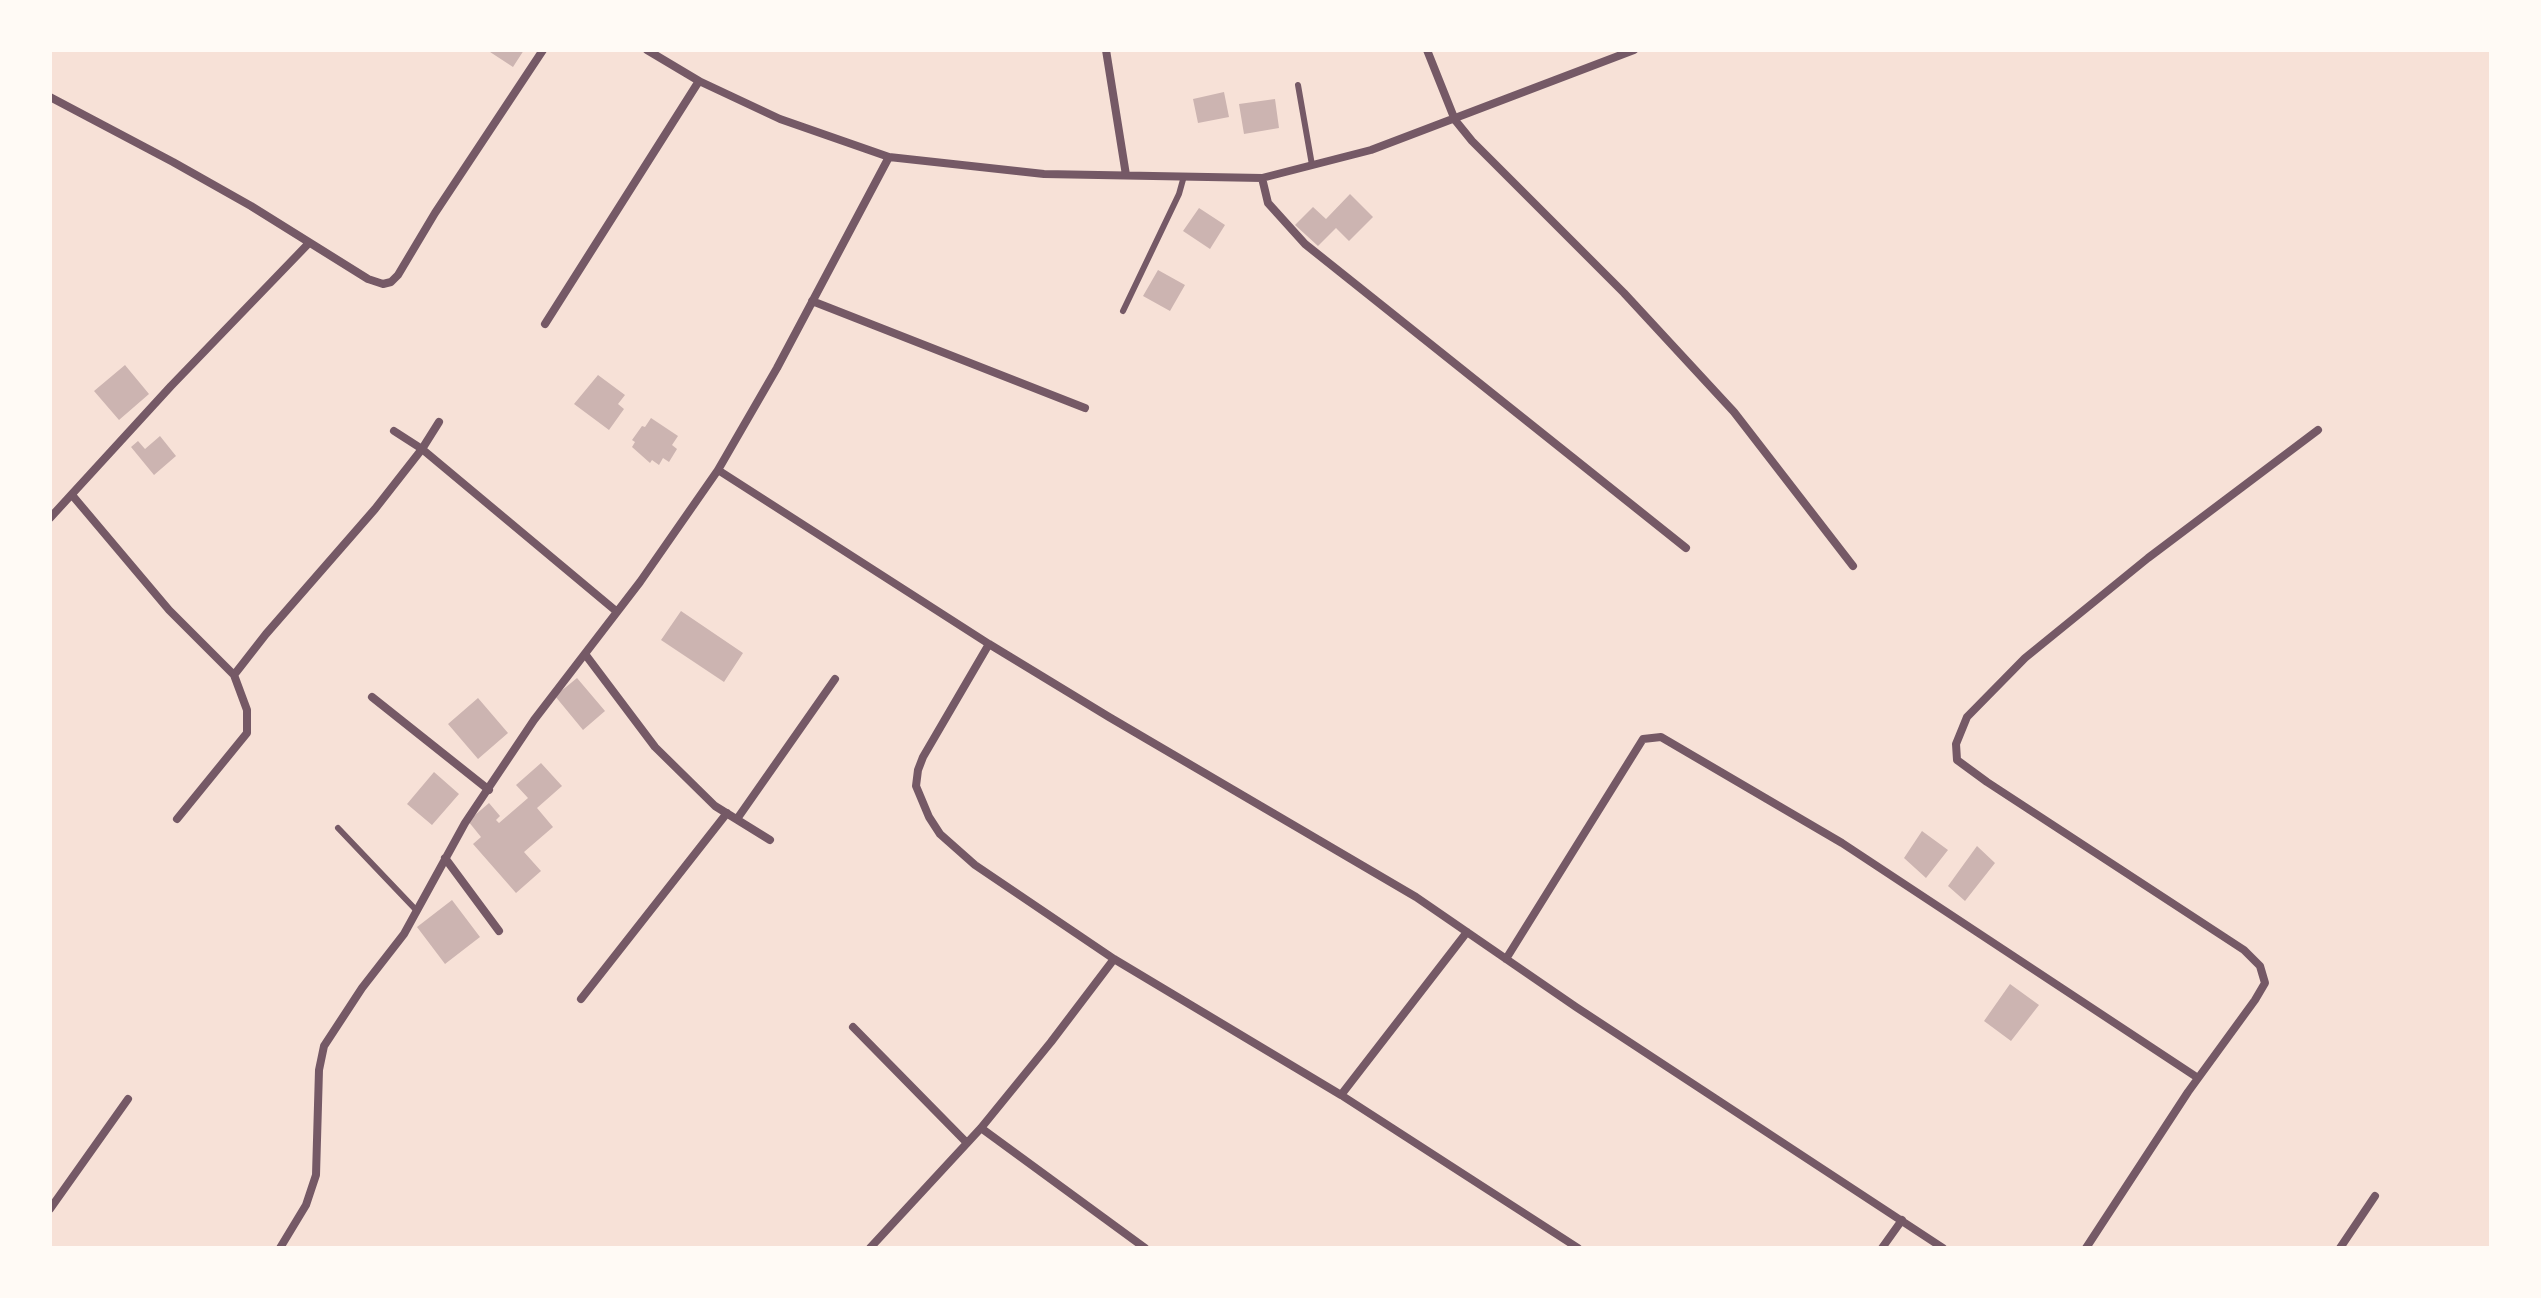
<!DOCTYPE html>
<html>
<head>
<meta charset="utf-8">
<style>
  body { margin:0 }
  #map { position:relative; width:2541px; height:1298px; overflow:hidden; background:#f7e1d7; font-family:"Noto Sans",sans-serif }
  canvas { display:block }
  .frame { position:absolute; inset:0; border:52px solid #fffaf5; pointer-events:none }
</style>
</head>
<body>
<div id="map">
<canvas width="2541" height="1298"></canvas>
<div class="frame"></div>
</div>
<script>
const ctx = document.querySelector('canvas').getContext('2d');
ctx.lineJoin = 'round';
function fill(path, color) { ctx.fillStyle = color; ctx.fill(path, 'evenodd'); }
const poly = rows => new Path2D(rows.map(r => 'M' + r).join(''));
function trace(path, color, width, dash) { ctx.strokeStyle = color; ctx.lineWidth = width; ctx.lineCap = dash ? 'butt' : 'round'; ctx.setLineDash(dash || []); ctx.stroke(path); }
fill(poly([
  [487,50,524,50,513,67],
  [1224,92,1229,117,1198,123,1193,99],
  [1275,99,1279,128,1244,134,1239,104],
  [1350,194,1373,217,1349,241,1336,228,1318,246,1295,225,1313,207,1326,219],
  [1199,208,1225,225,1210,249,1183,231],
  [1158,270,1185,285,1170,311,1143,296],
  [125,365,149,394,119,420,94,391],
  [598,375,625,395,618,404,624,409,609,430,574,404],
  [651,418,678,436,672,445,677,449,669,462,663,458,659,465,652,460,650,463,632,447,635,442,632,440,642,426,645,427],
  [160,436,176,456,154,475,131,447,138,441,145,449],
  [681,611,743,653,724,682,661,640],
  [577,678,605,711,583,730,555,696],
  [478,698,508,733,478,759,448,724],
  [541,763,562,786,537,808,553,827,524,852,541,871,516,893,473,844,481,837,468,821,489,803,500,816,496,820,499,823,528,798,516,785],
  [434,772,459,794,432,825,407,804],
  [1922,831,1948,850,1926,878,1904,858],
  [1977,846,1995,863,1965,901,1948,886],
  [452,900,480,937,445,964,417,927],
  [2010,984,2039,1005,2011,1041,1984,1021]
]), '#ccb4b1');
trace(poly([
  [1298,85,1312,165],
  [1123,311,1179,194,1184,176],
  [338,828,417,911]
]), '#755966', 6);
trace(poly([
  [647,50,699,81,780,119,889,157,1044,174,1262,178,1371,150,1634,50],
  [1106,50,1126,175],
  [1427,50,1455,120,1472,141,1624,293,1734,412,1853,566],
  [50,97,173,162,251,206,368,279,383,284,391,282,398,275,435,213,543,50],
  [1262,178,1268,203,1305,244,1686,548],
  [812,301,1085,408],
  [545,324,699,81],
  [394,431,422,449,616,611],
  [718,470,989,644,1109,717,1416,897,1576,1007,1943,1248],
  [72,495,169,610,234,675,247,710,247,733,177,819],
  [50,518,171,386,309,243],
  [989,644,923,757,918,770,916,786,929,817,940,834,975,865,1114,959,1341,1095,1578,1248],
  [585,654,655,747,715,806,770,840],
  [234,675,266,634,375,509,422,449,439,422],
  [372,697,489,790],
  [737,819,835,679],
  [445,858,499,931],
  [1506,959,1643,739,1661,737,1842,843,2198,1078],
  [581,999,727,813],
  [853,1027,966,1142],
  [1341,1095,1467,932],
  [981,1128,1145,1248],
  [50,1209,128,1099],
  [280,1248,306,1205,316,1175,319,1070,324,1046,362,988,404,934,465,823,534,720,640,582,718,470,777,368,889,157],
  [870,1248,981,1128,1051,1042,1114,959],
  [1882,1248,1902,1220],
  [2086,1248,2188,1092,2255,1000,2265,983,2260,966,2244,950,1987,782,1957,760,1956,744,1967,717,2025,658,2148,558,2318,430],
  [2340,1248,2375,1196]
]), '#755966', 8);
</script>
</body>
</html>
